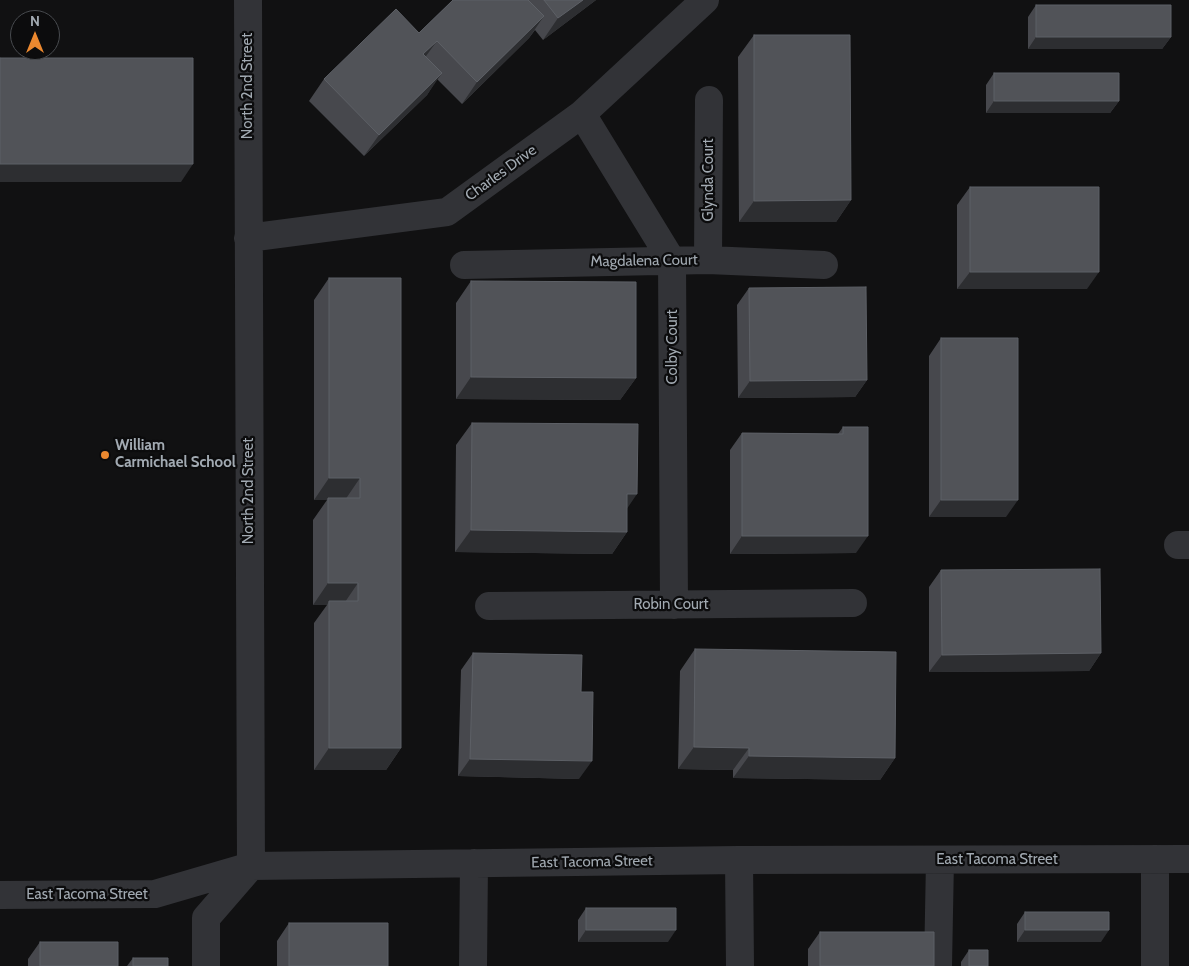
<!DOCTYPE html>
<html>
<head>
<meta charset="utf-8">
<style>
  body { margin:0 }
  #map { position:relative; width:1189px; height:966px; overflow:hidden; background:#111112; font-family:Cabin,sans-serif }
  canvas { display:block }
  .north { position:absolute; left:10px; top:10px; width:50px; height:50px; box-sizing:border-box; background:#0c0c0d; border:1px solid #484b4f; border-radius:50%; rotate:0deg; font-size:14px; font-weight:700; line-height:20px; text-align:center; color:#a2aab2 }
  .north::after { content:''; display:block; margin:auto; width:18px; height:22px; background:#eb882f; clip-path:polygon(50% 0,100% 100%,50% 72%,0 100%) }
</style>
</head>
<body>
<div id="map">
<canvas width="1189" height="966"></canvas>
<div class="north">N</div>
</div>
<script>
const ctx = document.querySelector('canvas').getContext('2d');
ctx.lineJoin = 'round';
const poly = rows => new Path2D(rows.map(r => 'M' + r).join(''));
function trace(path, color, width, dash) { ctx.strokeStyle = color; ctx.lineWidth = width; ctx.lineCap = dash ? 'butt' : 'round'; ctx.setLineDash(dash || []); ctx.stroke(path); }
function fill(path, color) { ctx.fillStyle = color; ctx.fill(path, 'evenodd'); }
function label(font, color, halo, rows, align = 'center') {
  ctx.font = font + ' Cabin,sans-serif'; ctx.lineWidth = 4.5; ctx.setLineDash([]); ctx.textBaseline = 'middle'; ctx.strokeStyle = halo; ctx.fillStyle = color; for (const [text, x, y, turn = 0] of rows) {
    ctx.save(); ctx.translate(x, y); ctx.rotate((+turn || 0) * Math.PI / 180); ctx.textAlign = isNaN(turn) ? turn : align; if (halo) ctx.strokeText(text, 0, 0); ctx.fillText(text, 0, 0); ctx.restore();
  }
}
trace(poly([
  [582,114,672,261,674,605],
  [248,238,447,212,582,114,705,0],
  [708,260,709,100],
  [464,265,708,260,824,265],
  [1178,545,1189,545],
  [489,606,853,603],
  [739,860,740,966],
  [0,895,155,894,251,866,739,860,1189,859],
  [206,966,206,918,251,866,248,0],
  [473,966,474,863],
  [938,966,940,860],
  [1155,966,1155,859]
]), '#323337', 28);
fill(poly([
  [453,0,596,0,543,40,535,30,529,38,462,104,437,79,427,95,364,156,309,101,324,79,419,33],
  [1036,5,1171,37,1162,49,1028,49,1028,17],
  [754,35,851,200,836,222,739,222,738,57],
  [994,73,1119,101,1110,113,986,113,986,85],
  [970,187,1087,289,957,289,957,205],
  [329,278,401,748,386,770,314,770,314,623,327,605,313,605,313,520,327,500,314,500,314,300],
  [471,281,636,378,620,400,456,399,456,303],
  [749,288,867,380,855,397,738,398,737,305],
  [941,338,1006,517,929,517,929,356],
  [472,423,627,509,627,532,612,554,455,552,456,445],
  [843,427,856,553,730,554,730,450,742,433,838,434],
  [941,570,1101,653,1089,671,929,672,929,587],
  [695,649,895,758,880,780,733,778,733,770,678,769,680,671],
  [473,653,579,779,458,776,461,670],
  [586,908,668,942,578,942,578,920],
  [1025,912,1101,942,1017,942,1017,924],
  [289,923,388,966,277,966,277,941],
  [820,932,934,966,808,966,808,949],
  [40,942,118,966,28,966,28,959],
  [969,950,988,966,961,966,961,962],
  [133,958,168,966,127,966]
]), '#47484d');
fill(poly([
  [583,0,596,0,543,40,558,18],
  [544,16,529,38,462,104,477,82],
  [1036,37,1171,37,1162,49,1028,49],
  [437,41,421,63,423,54],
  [442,73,427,95,364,156,379,135],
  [994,101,1119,101,1110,113,986,113],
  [0,164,193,164,181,182,0,182],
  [851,200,836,222,739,222,754,201],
  [970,272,1099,272,1087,289,957,289],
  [471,377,636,378,620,400,456,399],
  [867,380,855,397,738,398,750,381],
  [329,478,360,478,345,500,328,498,327,500,314,500],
  [627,494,637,494,622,516],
  [941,500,1018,500,1006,517,929,517],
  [471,530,627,532,612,554,455,552],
  [742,536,868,536,856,553,730,554],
  [328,583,358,583,343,605,329,601,327,605,313,605],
  [1101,653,1089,671,929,672,942,655],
  [694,747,749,748,733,770,678,769],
  [329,748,401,748,386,770,314,770],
  [749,756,895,758,880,780,733,778],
  [470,759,592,761,579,779,458,776],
  [586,930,676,930,668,942,578,942],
  [1025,930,1109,930,1101,942,1017,942]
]), '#2d2e31');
const building = poly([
  [453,0,528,0,544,16,477,82,437,41,423,54,442,73,379,135,324,79,396,9,419,33,453,0],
  [544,0,583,0,558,18,544,0],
  [1036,5,1171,5,1171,37,1036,37,1036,5],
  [754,35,850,35,851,200,754,201,754,35],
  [0,58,193,58,193,164,0,164,0,58],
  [994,73,1119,73,1119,101,994,101,994,73],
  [970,187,1099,187,1099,272,970,272,970,187],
  [329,278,401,278,401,748,329,748,329,601,358,601,358,583,328,583,328,498,360,498,360,478,329,478,329,278],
  [471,281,636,282,636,378,471,377,471,281],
  [866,287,867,380,750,381,749,288,866,287],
  [941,338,1018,338,1018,500,941,500,941,338],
  [472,423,638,424,637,494,627,494,627,532,471,530,472,423],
  [843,427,868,427,868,536,742,536,742,433,843,434,843,427],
  [1100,569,1101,653,942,655,941,570,1100,569],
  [695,649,896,652,895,758,749,756,749,748,694,747,695,649],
  [473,653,582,655,581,692,593,692,592,761,470,759,473,653],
  [586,908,676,908,676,930,586,930,586,908],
  [1025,912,1109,912,1109,930,1025,930,1025,912],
  [289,923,388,923,388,966,289,966,289,923],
  [820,932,934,932,934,966,820,966,820,932],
  [40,942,118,942,118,966,40,966,40,942],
  [969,950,988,950,988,966,969,966,969,950],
  [133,958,168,958,168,966,133,966,133,958]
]);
fill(building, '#515358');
trace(building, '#5d6066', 1);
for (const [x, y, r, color] of [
  [105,455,5,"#eb882f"]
]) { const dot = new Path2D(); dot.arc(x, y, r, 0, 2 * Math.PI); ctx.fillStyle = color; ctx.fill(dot); trace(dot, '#0c0c0d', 2); }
label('15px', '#a2aab2', '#0c0c0d', [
  ["North 2nd Street",248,86,-90],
  ["Charles Drive",501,173,-36],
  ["Glynda Court",709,180,-90],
  ["Magdalena Court",644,261,-1],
  ["Colby Court",673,347,-90],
  ["North 2nd Street",249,491,-90],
  ["Robin Court",671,605],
  ["East Tacoma Street",997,860],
  ["East Tacoma Street",592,862,-1],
  ["East Tacoma Street",87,895]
]);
label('bold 15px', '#a2aab2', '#0c0c0d', [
  ["William",115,446],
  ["Carmichael School",115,463]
], 'left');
</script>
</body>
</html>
